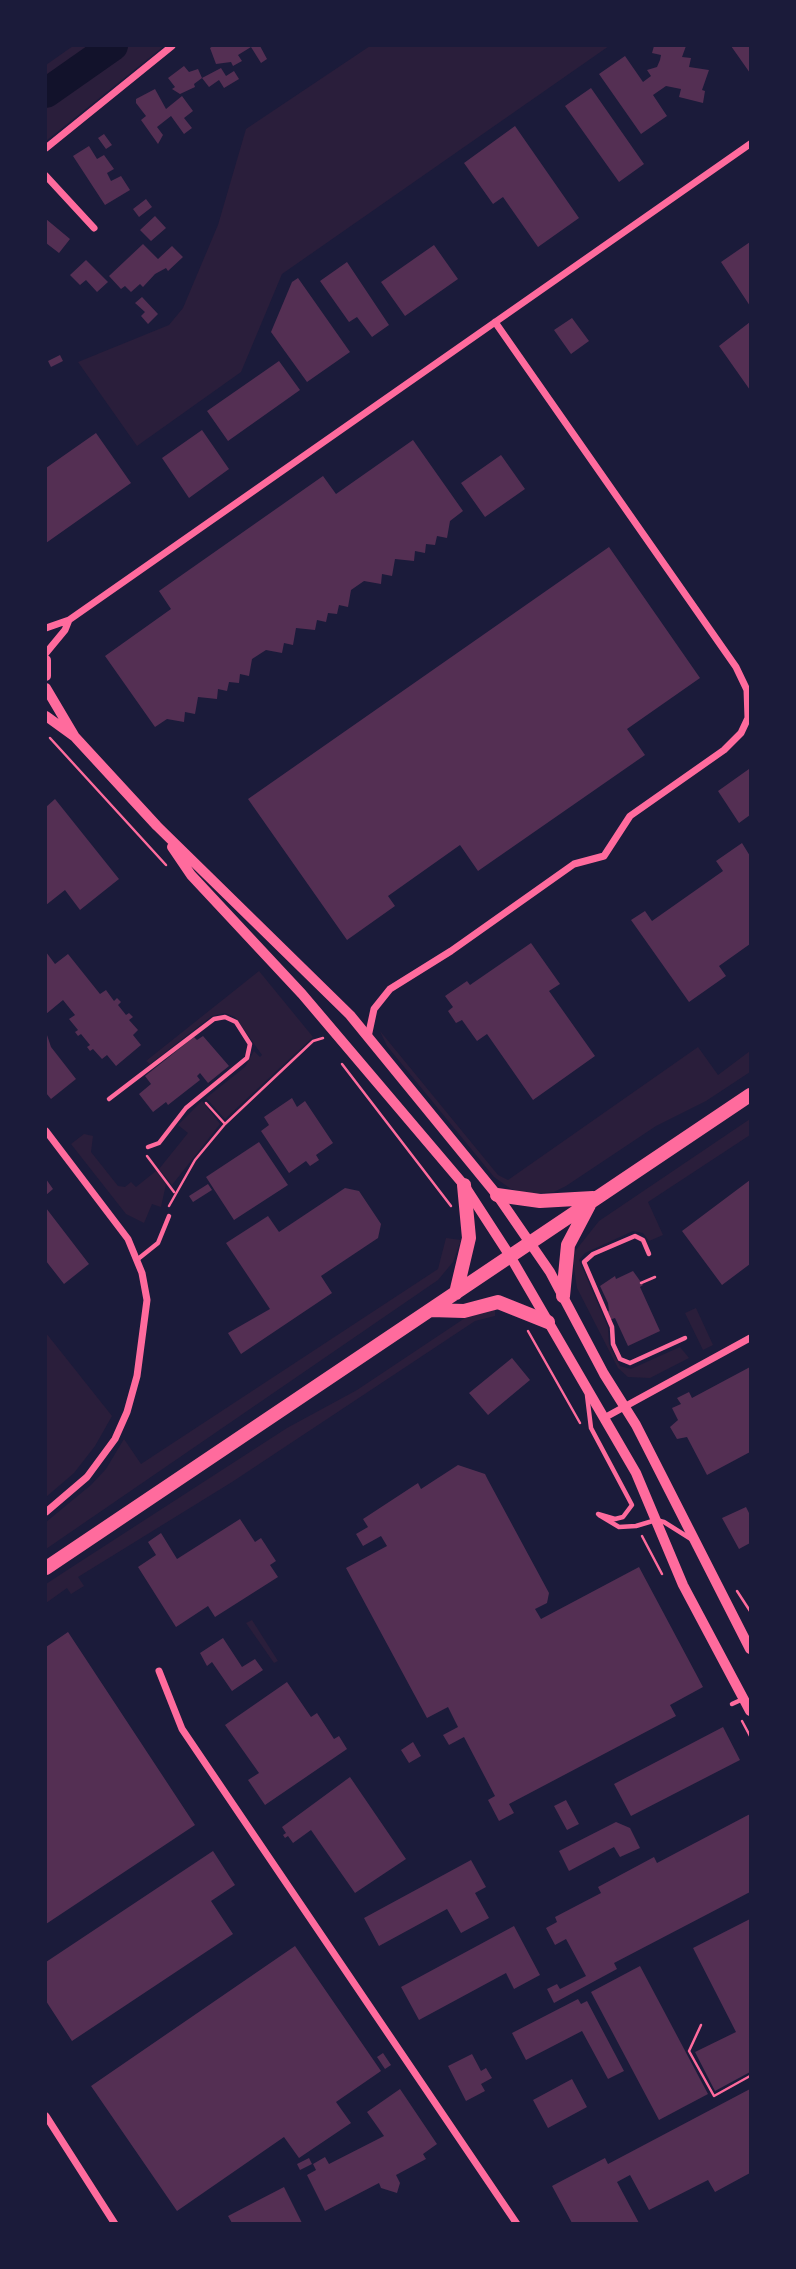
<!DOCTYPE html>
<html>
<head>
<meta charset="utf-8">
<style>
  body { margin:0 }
  #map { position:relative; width:796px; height:2269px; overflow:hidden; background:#1b1b3a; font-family:Quicksand,sans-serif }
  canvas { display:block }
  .frame { position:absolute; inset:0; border:47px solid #1b1b3a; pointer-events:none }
</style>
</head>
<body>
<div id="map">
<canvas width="796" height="2269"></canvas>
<div class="frame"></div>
</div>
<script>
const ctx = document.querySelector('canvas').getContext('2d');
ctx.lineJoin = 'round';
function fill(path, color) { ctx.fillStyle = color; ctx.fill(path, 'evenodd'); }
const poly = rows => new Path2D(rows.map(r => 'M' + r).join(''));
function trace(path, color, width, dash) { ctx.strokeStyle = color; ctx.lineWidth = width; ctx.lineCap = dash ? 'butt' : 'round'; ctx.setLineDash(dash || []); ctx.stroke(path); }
fill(poly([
  [73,46,99,46,46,83,46,65],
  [128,46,164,46,46,141,46,104],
  [370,46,609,46,282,274,241,372,137,446,78,362,169,325,183,308,218,225,246,129],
  [259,971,313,1037,225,1119,206,1098,245,1067,254,1051,260,1057,262,1055,235,1017,225,1013,212,1016,150,1064,146,1061],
  [380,1031,498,1175,508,1180,698,1047,718,1075,750,1051,750,1072,706,1101,656,1126,566,1186,554,1192,530,1194,511,1189,494,1177,387,1046],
  [202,1101,220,1124,172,1185,159,1169,188,1133,178,1125],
  [750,1119,750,1135,648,1202,663,1235,649,1241,643,1233,633,1231,585,1253,579,1260,608,1327,609,1344,620,1366,631,1369,680,1347,689,1358,650,1378,628,1377,618,1368,577,1288,572,1255,599,1221],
  [84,1134,93,1136,91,1152,118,1186,125,1187,131,1182,136,1187,156,1171,166,1184,161,1207,152,1204,144,1223,126,1214,71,1144],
  [446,1238,461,1240,453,1262,438,1280,46,1549,46,1522,91,1485,106,1469,124,1439,141,1464,438,1269],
  [696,1308,713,1345,703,1350,685,1313],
  [495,1309,495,1316,475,1321,232,1482,78,1577,84,1586,71,1594,67,1588,46,1603,46,1584,72,1567,287,1428,357,1390,465,1318],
  [46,1333,112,1416,95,1446,74,1473,46,1497],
  [252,1620,278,1661,274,1663,246,1623]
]), '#2a1e3b');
trace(poly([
  [46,93,113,46]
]), '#12122b', 30);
fill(poly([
  [213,46,260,46,267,59,261,63,251,47,238,55,242,61,233,66,231,62,216,64,210,48],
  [654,46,686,46,682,57,691,58,689,67,709,70,702,90,705,91,703,103,679,97,681,89,666,86,653,95,667,116,641,134,599,74,625,56,643,82,651,76,647,70,657,67,660,60,661,55,652,53],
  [731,46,750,46,750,73],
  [184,66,189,72,198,69,202,78,194,84,195,87,180,94,172,89,175,87,168,78],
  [221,68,226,76,234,71,239,79,224,88,219,80,209,87,202,78],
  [591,88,644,164,619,182,565,106],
  [155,89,166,109,182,96,193,111,184,118,192,128,184,134,171,116,157,127,163,135,158,144,141,120,146,116,136,103,136,99],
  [515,126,579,218,538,247,503,197,493,204,464,163],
  [104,134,112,145,106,149,98,138],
  [89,146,97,159,104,155,114,169,107,173,111,181,121,176,130,190,105,205,73,156],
  [146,199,152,207,139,217,133,209],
  [155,216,166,228,151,241,140,230],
  [46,219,70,239,59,253,46,243],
  [750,242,750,306,721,262],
  [143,244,158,259,172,246,183,257,168,271,166,268,155,274,143,287,140,284,131,292,125,286,121,289,109,276],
  [434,245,458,279,405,316,381,282],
  [86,260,108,282,97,292,86,280,80,285,70,275],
  [347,262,389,325,372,337,357,317,349,322,320,281],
  [298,278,350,352,307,382,271,332,292,282],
  [142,297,158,314,148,324,141,316,145,312,135,303],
  [572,318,589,341,571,354,554,330],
  [750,322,750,390,719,346],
  [60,355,63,361,51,367,48,361],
  [279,361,300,390,228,441,207,411],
  [202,430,229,469,189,498,162,458],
  [96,433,131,483,46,543,46,468],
  [413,440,463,511,450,521,447,538,437,536,435,545,426,544,425,553,415,551,414,561,395,559,392,576,382,574,381,584,364,581,351,590,348,607,339,605,337,614,328,613,326,622,317,620,315,630,296,628,293,645,284,643,282,653,266,650,252,659,249,676,240,674,239,683,229,682,227,691,218,689,217,699,198,697,195,714,185,712,184,722,167,719,155,727,105,656,171,609,159,591,323,476,336,494],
  [501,455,525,489,485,517,461,483],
  [609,547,700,678,627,729,645,755,478,871,460,845,388,896,395,906,347,940,248,799],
  [749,769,750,815,739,823,718,791],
  [55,799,119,879,80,910,65,890,46,905,46,807],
  [742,843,750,856,750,944,719,966,726,976,689,1002,631,920,645,911,652,921,723,871,716,861],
  [531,943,560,984,549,991,595,1056,533,1100,487,1034,477,1041,462,1020,456,1023,448,1011,453,1007,445,996,467,981,470,985],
  [46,952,55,964,68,954,100,994,106,990,114,1001,117,998,121,1002,118,1005,126,1015,129,1013,133,1017,129,1020,138,1030,133,1035,141,1045,116,1066,107,1055,102,1059,93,1049,90,1051,87,1047,90,1045,81,1034,78,1036,75,1032,78,1030,69,1019,75,1015,63,1000,46,1014],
  [46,1032,51,1047,76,1079,51,1099,46,1093],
  [203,1036,229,1066,208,1083,200,1073,197,1076,200,1080,168,1105,166,1102,153,1112,139,1094,151,1084,145,1076,194,1037,197,1040],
  [292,1098,297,1107,305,1101,333,1143,316,1155,319,1160,310,1166,306,1161,289,1173,261,1131,269,1125,264,1117],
  [259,1142,288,1185,234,1220,206,1177],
  [46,1179,53,1189,46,1195],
  [750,1180,750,1264,722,1285,682,1231],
  [208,1184,212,1190,193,1202,189,1196],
  [345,1188,359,1191,381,1224,378,1238,321,1276,332,1293,241,1354,228,1333,270,1309,226,1243,268,1216,279,1232],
  [46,1208,89,1264,64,1284,46,1261],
  [633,1271,643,1285,640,1287,660,1331,628,1346,615,1318,609,1320,606,1312,609,1311,608,1303,600,1286,615,1276,616,1279],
  [512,1358,530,1380,488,1415,469,1393],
  [750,1367,750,1452,707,1475,687,1437,677,1439,670,1427,678,1420,672,1408,681,1404,677,1398,689,1392,692,1398],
  [458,1465,485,1474,488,1480,549,1593,547,1603,535,1609,541,1619,639,1567,703,1687,670,1705,676,1716,509,1804,514,1813,499,1821,488,1800,495,1796,464,1737,449,1745,443,1735,458,1727,448,1707,427,1718,346,1568,387,1546,381,1536,363,1546,356,1534,368,1527,363,1519,418,1483,421,1489],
  [746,1507,750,1515,750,1543,739,1549,722,1518],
  [240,1519,255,1542,261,1538,276,1561,270,1565,278,1577,215,1617,208,1606,176,1627,138,1567,156,1555,148,1542,161,1533,177,1559],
  [68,1632,195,1825,46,1924,46,1647],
  [223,1638,242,1667,255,1659,263,1670,232,1691,212,1662,207,1666,200,1653],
  [287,1682,311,1717,317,1713,334,1739,339,1736,347,1749,265,1805,248,1780,259,1773,225,1725],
  [723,1727,740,1760,631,1816,614,1784],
  [413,1742,421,1756,409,1763,401,1750],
  [350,1777,406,1859,355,1893,311,1830,293,1843,288,1836,285,1838,283,1835,286,1833,282,1827],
  [566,1800,579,1824,567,1830,554,1806],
  [750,1814,750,1892,614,1963,617,1969,554,2003,547,1989,557,1984,560,1989,586,1976,566,1939,555,1945,546,1928,557,1922,555,1917,601,1893,598,1887,654,1857,657,1863],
  [616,1822,630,1828,640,1848,620,1857,614,1847,569,1871,559,1851],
  [213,1851,235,1885,211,1901,233,1934,72,2041,46,2001,46,1962],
  [471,1860,486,1887,475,1893,489,1918,461,1933,447,1909,379,1946,364,1918],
  [750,1919,750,2072,715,2091,695,2052,736,2032,693,1948],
  [514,1926,540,1975,514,1989,506,1973,419,2020,401,1987],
  [295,1946,381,2071,336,2102,351,2123,299,2158,284,2137,177,2211,91,2086],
  [640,1966,708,2094,659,2120,591,1992],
  [578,1999,581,2004,587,2001,624,2071,608,2079,582,2031,526,2060,512,2033],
  [383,2053,391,2065,385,2069,377,2057],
  [472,2054,481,2071,486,2068,492,2078,481,2084,485,2091,466,2101,448,2066],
  [572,2079,587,2107,548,2128,533,2100],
  [400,2089,437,2144,423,2154,426,2159,396,2175,400,2183,397,2193,381,2188,379,2183,325,2211,307,2175,316,2170,313,2164,325,2157,329,2164,384,2136,367,2112],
  [750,2089,750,2173,715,2192,708,2180,649,2210,630,2175,617,2182,639,2223,572,2223,552,2186,605,2158,608,2164],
  [309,2158,312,2164,300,2170,297,2164],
  [284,2187,302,2223,232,2223,228,2216]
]), '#542f53');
trace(poly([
  [50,738,166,865],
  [342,1064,451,1206],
  [206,1103,225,1124],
  [147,1156,174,1192],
  [169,1206,195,1160,225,1124,313,1041,323,1038],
  [641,1283,655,1277],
  [528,1331,580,1423],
  [642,1536,662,1574],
  [737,1591,750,1611],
  [742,1721,750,1736],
  [701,2025,689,2051,714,2096,750,2076]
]), '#ff6b9d', 2.5);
trace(poly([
  [109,1099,214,1019,225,1017,236,1022,250,1044,247,1058,186,1108,159,1143,148,1147],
  [649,1254,643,1240,635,1236,593,1254,584,1262,612,1327,613,1344,620,1359,630,1363,685,1338],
  [138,1259,158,1243,169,1216],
  [587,1395,591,1428,632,1505,623,1517,615,1519,598,1514],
  [599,1515,619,1527,636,1526,656,1520,664,1522,691,1539],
  [732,1704,743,1699]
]), '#ff6b9d', 4.5);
trace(poly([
  [46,148,172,46],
  [46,176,94,228],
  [46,628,69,620,750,144],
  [46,653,65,630,69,620],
  [368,1037,374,1009,390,989,451,951,574,864,604,856,630,816,724,750,741,733,748,718,747,690,736,667,495,322],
  [46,1131,128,1239,142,1273,147,1300,137,1376,127,1412,115,1439,87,1477,46,1512],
  [604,1418,750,1338],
  [159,1671,182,1729,517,2224],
  [46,2116,115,2224]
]), '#ff6b9d', 7);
trace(poly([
  [46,660,46,676],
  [46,688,75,737],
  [46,716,75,737,157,826,350,1015,497,1195,550,1272,604,1374,636,1425,750,1649],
  [172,847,191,875,302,994,464,1185,510,1256,636,1473,683,1585,750,1711]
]), '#ff6b9d', 10);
trace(poly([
  [497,1195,540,1201,593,1198],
  [456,1293,469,1238,464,1185],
  [563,1296,568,1245,589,1205],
  [431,1310,464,1311,498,1302,548,1322],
  [46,1568,750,1095]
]), '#ff6b9d', 14);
</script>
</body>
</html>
